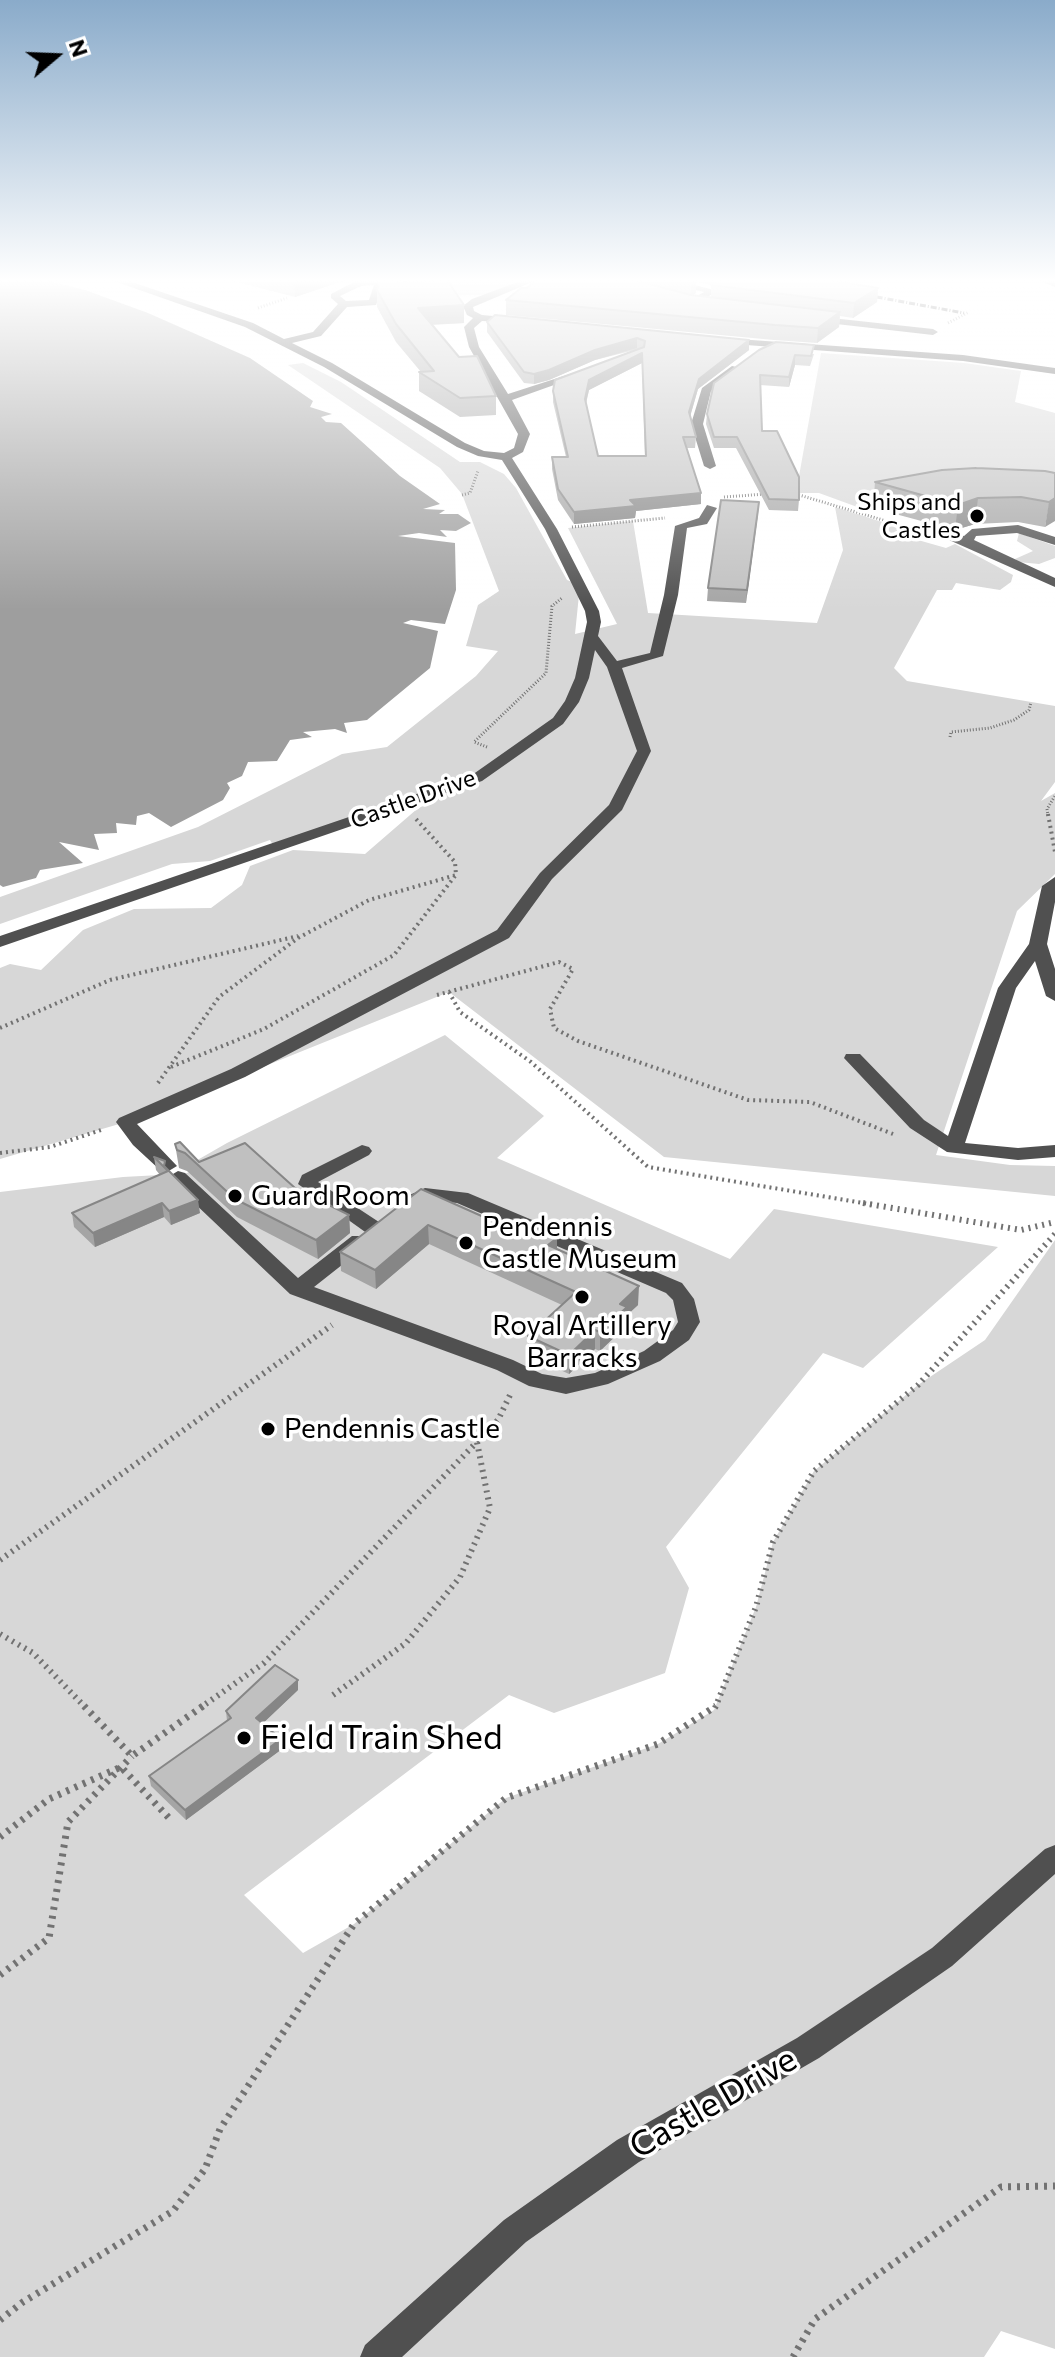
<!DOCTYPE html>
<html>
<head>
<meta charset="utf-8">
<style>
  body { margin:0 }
  #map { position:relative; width:1055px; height:2357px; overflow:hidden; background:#fff; font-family:Commissioner,sans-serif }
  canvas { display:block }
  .north { position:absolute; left:16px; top:16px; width:80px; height:80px; -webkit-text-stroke:6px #fff; paint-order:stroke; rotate:71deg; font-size:22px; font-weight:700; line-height:32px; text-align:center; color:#000 }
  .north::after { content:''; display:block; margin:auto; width:28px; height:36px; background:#000; clip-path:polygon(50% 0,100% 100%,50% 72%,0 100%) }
</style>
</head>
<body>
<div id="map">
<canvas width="1055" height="2357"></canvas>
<div class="north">N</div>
</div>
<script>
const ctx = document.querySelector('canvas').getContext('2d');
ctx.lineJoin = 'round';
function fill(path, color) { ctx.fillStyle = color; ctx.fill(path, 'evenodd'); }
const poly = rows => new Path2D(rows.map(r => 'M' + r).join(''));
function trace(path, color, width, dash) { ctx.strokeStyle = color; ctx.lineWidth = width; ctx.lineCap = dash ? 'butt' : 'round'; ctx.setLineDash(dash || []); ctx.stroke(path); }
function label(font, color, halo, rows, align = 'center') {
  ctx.font = font + ' Commissioner,sans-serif'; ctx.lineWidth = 7; ctx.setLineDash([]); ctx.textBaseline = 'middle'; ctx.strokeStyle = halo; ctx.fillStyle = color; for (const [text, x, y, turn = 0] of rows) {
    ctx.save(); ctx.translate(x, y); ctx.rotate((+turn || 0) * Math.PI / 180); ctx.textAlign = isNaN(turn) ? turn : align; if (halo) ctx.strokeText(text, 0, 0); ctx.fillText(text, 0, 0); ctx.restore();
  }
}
fill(poly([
  [425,280,525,280,486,295,430,296],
  [821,353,964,363,1021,371,1015,402,1055,413,1055,499,906,501,860,508,819,493,796,493],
  [303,363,341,382,460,462,480,462,504,474,516,488,567,580,580,585,575,634,617,624,568,528,633,521,648,613,817,623,843,550,835,507,901,528,904,536,946,548,955,544,1013,575,1011,582,1000,590,956,583,952,590,937,590,894,668,907,681,1055,706,1055,782,1041,801,1055,793,1055,874,1017,911,936,1155,1010,1165,1055,1166,1055,1196,664,1157,449,992,126,1122,0,1159,0,968,10,964,41,970,83,930,134,909,211,908,242,885,250,866,293,850,365,854,417,809,470,782,275,848,270,840,210,861,172,864,0,924,0,897,198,827,342,754,387,747,476,676,498,651,466,646,478,605,499,591,462,494,440,468,288,365],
  [1019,533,1055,546,1055,558,1039,564,1018,562,1015,559,1033,551,1017,541],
  [445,1035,544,1116,497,1158,730,1259,774,1209,998,1247,863,1368,823,1353,666,1547,689,1588,665,1673,554,1713,509,1695,244,1895,303,1953,354,1924,506,1798,658,1744,714,1710,756,1607,773,1542,814,1471,918,1385,985,1340,1055,1240,1055,2349,1001,2331,984,2357,0,2357,0,1192,123,1177,160,1175,166,1181,192,1171,187,1166,227,1143]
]), '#d7d7d7');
fill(poly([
  [0,280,45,280,85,290,148,313,250,358,313,401,310,407,332,414,321,417,326,422,341,423,400,476,440,504,423,509,445,510,439,514,458,514,471,523,456,531,440,530,447,537,419,533,398,536,455,543,456,590,445,624,411,620,403,623,438,631,430,668,367,720,344,723,347,733,335,729,303,732,312,737,290,740,277,761,248,762,242,776,227,783,230,788,223,800,171,827,149,813,137,816,136,825,116,823,117,833,94,834,99,850,59,842,83,863,40,870,36,878,3,887,0,885]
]), '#9e9e9e');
trace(poly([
  [258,308,287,298],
  [948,323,969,312],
  [796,494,916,530],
  [462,495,470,493,478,471],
  [724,497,766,494],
  [572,527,665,518],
  [950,737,951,732,990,728,1014,720,1029,710,1031,702],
  [487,747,474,742,546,673,552,606,562,598],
  [1048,816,1047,809,1055,796]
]), '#727272', 3, [1, 2]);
trace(poly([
  [1048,814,1055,852],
  [449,992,460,1012,531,1062,648,1167,875,1205],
  [437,995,559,962,573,969,550,1009,554,1028,578,1041,748,1100,810,1102,893,1134],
  [0,1028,110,980,298,936],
  [171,1067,264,1029,394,955,455,876],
  [158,1083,219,997,298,938,369,900,456,875,455,862,416,819],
  [0,1153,50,1147,104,1129]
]), '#727272', 4, [2, 4]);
trace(poly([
  [863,1203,1021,1230,1055,1222],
  [0,1560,332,1325],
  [0,1634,33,1653,86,1708],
  [333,1695,406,1643,460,1577,490,1508,477,1442],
  [200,1708,264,1663,498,1420,511,1393],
  [715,1708,756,1607,773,1542,814,1471,918,1385,1055,1234]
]), '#727272', 6, [2, 5]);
trace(poly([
  [84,1706,132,1756,203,1706],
  [0,1837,49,1799,121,1767,169,1818],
  [0,1975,49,1938,68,1822,132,1756],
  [0,2320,23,2302,173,2211,205,2169,220,2129,354,1924,506,1798,658,1744,716,1706],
  [793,2357,815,2319,1001,2187,1055,2186]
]), '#727272', 7, [3, 6]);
fill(poly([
  [111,280,126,280,253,323,284,339,313,332,338,304,331,298,331,294,356,281,401,280,384,284,376,305,347,307,321,336,292,343,332,363,465,443,484,451,504,453,514,448,518,434,469,347,464,327,473,318,467,315,463,306,472,299,523,280,537,280,473,307,474,311,482,315,516,318,519,323,482,321,474,328,479,347,508,394,573,373,582,375,512,400,530,434,523,452,512,458,557,529,599,611,601,622,598,636,617,661,650,653,664,595,675,526,699,518,707,505,717,508,707,524,687,528,678,595,663,656,622,668,651,751,622,810,552,879,509,938,245,1077,137,1124,177,1166,167,1172,160,1170,133,1145,116,1122,119,1118,231,1069,497,930,540,873,609,805,637,751,607,667,595,650,589,678,579,702,563,724,482,781,0,947,0,936,472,775,553,718,565,701,575,678,587,622,585,611,545,529,502,460,478,456,457,447,324,367,245,327,111,280],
  [374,285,369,300,346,301,340,296,361,286,374,285],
  [654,280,675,280,718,291,691,306,688,301,704,292,654,280],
  [1041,280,1055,281,1055,287,1042,282,1041,280],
  [813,316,933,329,938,332,933,335,810,321,813,316],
  [723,338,963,355,1055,368,1055,374,963,361,719,343,718,341,723,338],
  [732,366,741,368,711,391,703,424,716,466,710,469,704,466,691,424,702,388,732,366],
  [1018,525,1055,537,1055,545,1017,533,976,536,974,540,1055,578,1055,587,931,532,937,528,964,536,972,529,1018,525],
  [1055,877,1055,902,1047,944,1055,969,1055,1001,1046,996,1035,961,1016,988,965,1143,1018,1148,1055,1145,1055,1157,1018,1160,947,1152,910,1128,844,1058,846,1054,860,1054,924,1120,948,1136,998,988,1029,944,1042,886,1055,877],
  [362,1145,369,1147,372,1151,369,1155,318,1182,382,1224,385,1229,382,1234,375,1235,368,1234,298,1184,302,1175,362,1145],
  [178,1171,185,1173,298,1278,352,1236,366,1236,369,1241,366,1246,314,1287,513,1360,542,1374,566,1378,595,1373,644,1351,673,1330,678,1322,673,1300,666,1293,457,1203,428,1200,410,1208,403,1206,400,1202,403,1198,425,1188,468,1193,682,1283,694,1299,700,1322,689,1340,660,1361,608,1384,566,1394,529,1386,497,1370,290,1294,171,1181,168,1177,178,1171],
  [1055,1845,1055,1874,952,1966,819,2058,639,2162,526,2242,402,2357,360,2357,365,2345,504,2220,617,2140,797,2038,932,1948,1045,1849,1055,1845]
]), '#505050');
trace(poly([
  [855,293,964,313]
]), '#000', 3, [6, 2, 1, 2]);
fill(poly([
  [229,280,346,280,295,297],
  [536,280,830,280,878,288,877,302,853,318,840,316,839,327,817,343,774,340,506,315,506,300,527,288],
  [696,282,711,285,711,297,693,295,696,293],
  [398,283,464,305,464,323,432,325,459,357,496,396,496,415,460,417,419,391,419,372,421,372,396,342,377,307,377,290],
  [487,322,749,340,749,350,698,389,690,417,696,437,695,448,687,448,701,493,701,504,636,511,635,518,574,524,558,500,552,469,552,457,566,457,553,402,553,391,639,349,595,360,549,380,534,384,524,383,487,332],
  [642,363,645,456,598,456,586,404,589,390],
  [759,350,814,354,810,366,795,365,789,387,760,385,762,431,799,500,798,511,769,510,736,448,714,448,706,424,707,414],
  [1055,473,1045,527,1018,522,975,524,955,530,873,508,875,482],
  [759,502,746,603,707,601,708,588],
  [175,1144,199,1162,295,1188,349,1215,350,1233,318,1259,237,1217,187,1171,179,1168],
  [154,1157,165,1161,165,1166,200,1213,171,1225,164,1217,95,1247,74,1227,72,1213,160,1175,156,1170],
  [421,1189,504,1226,557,1238,557,1249,638,1305,626,1316,626,1326,600,1351,595,1349,569,1374,528,1355,528,1336,562,1305,429,1244,376,1289,341,1271,340,1252],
  [298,1690,263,1723,282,1749,186,1820,151,1786,149,1776,227,1721,226,1711]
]), '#a5a5a5');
fill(poly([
  [294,280,346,280,295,297],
  [693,280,696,280,696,293,691,296,691,282],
  [878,288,877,302,853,318,854,303],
  [464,305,464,323,418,325,418,308],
  [840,312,839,327,817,343,818,328],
  [637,338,637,348,595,360,549,380,534,384,534,374,595,350],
  [749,340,749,350,698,389,688,423,689,412,699,379],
  [642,353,642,363,589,390,584,410,585,399,589,380],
  [795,355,795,365,789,387,789,377],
  [701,493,701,504,636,511,635,518,574,524,574,512,630,500],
  [978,498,975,524,955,530,958,505],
  [1055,498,1055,521,1045,527,1049,502],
  [759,502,758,514,746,603,747,590],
  [198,1200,200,1213,171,1225,169,1211],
  [162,1203,164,1217,95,1247,93,1233],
  [349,1215,350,1233,318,1259,316,1240],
  [428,1225,429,1244,376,1289,375,1270],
  [557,1238,557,1256,548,1245],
  [639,1286,638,1305,626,1316,626,1326,600,1351,600,1332,620,1304],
  [595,1330,595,1349,569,1374,569,1355],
  [298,1680,298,1690,258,1728,256,1718],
  [281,1739,282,1749,186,1820,185,1810]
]), '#868686');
const building = poly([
  [381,280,395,280,398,283,447,280,464,305,418,308,459,357,477,356,496,396,460,398,419,372,434,371,396,324,377,290,381,280],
  [536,280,634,280,691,295,840,312,818,328,775,325,506,300,521,288,527,288,536,280],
  [718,280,830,280,878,288,854,303,711,285,718,280],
  [495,315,749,340,699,379,689,412,696,437,683,437,701,493,630,500,636,506,574,512,558,489,552,457,568,457,553,391,555,380,644,347,645,341,637,338,595,350,549,370,534,374,524,372,487,322,495,315],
  [642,353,646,456,598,456,585,399,589,380,642,353],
  [776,342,814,345,811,356,795,355,789,377,760,375,762,431,777,431,799,477,799,500,769,499,737,437,714,437,707,414,714,383,759,350,776,342],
  [976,468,1045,471,1055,473,1055,498,1049,502,1021,497,978,498,958,505,875,482,942,470,976,468],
  [721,500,759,502,747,590,708,588,721,500],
  [180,1142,199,1162,245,1143,295,1188,349,1215,316,1240,235,1199,185,1153,177,1150,175,1144,180,1142],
  [154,1157,165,1161,164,1166,198,1200,169,1211,162,1203,93,1233,72,1213,168,1171,154,1157],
  [421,1189,504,1226,514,1219,557,1238,548,1245,639,1286,620,1304,627,1307,600,1332,595,1330,569,1355,528,1336,576,1292,428,1225,375,1270,340,1252,421,1189],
  [275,1665,298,1680,256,1718,281,1739,185,1810,149,1776,231,1718,226,1711,275,1665]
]);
fill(building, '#c0c0c0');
trace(building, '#868686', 2);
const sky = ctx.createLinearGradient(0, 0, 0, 610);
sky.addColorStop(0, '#8aabca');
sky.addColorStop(0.46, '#fff');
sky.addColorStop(1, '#ffffff00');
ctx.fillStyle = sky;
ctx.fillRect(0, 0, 1055, 610);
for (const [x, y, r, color] of [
  [977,516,8,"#000"],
  [235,1196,8,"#000"],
  [466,1243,8,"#000"],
  [582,1297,8,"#000"],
  [268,1429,8,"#000"],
  [244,1738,8,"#000"]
]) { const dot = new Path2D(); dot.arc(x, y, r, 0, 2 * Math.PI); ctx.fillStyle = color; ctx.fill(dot); trace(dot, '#fff', 3); }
label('24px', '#000', '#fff', [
  ["Ships and",961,502],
  ["Castles",961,530]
], 'right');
label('24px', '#000', '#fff', [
  ["Castle Drive",413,799,-20]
]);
label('28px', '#000', '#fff', [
  ["Guard Room",251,1196],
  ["Pendennis",482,1227],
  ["Castle Museum",482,1259],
  ["Royal Artillery",582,1326,"center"],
  ["Barracks",582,1358,"center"],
  ["Pendennis Castle",284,1429]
], 'left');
label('34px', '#000', '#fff', [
  ["Field Train Shed",260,1738]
], 'left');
label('34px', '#000', '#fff', [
  ["Castle Drive",713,2103,-30]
]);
</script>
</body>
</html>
